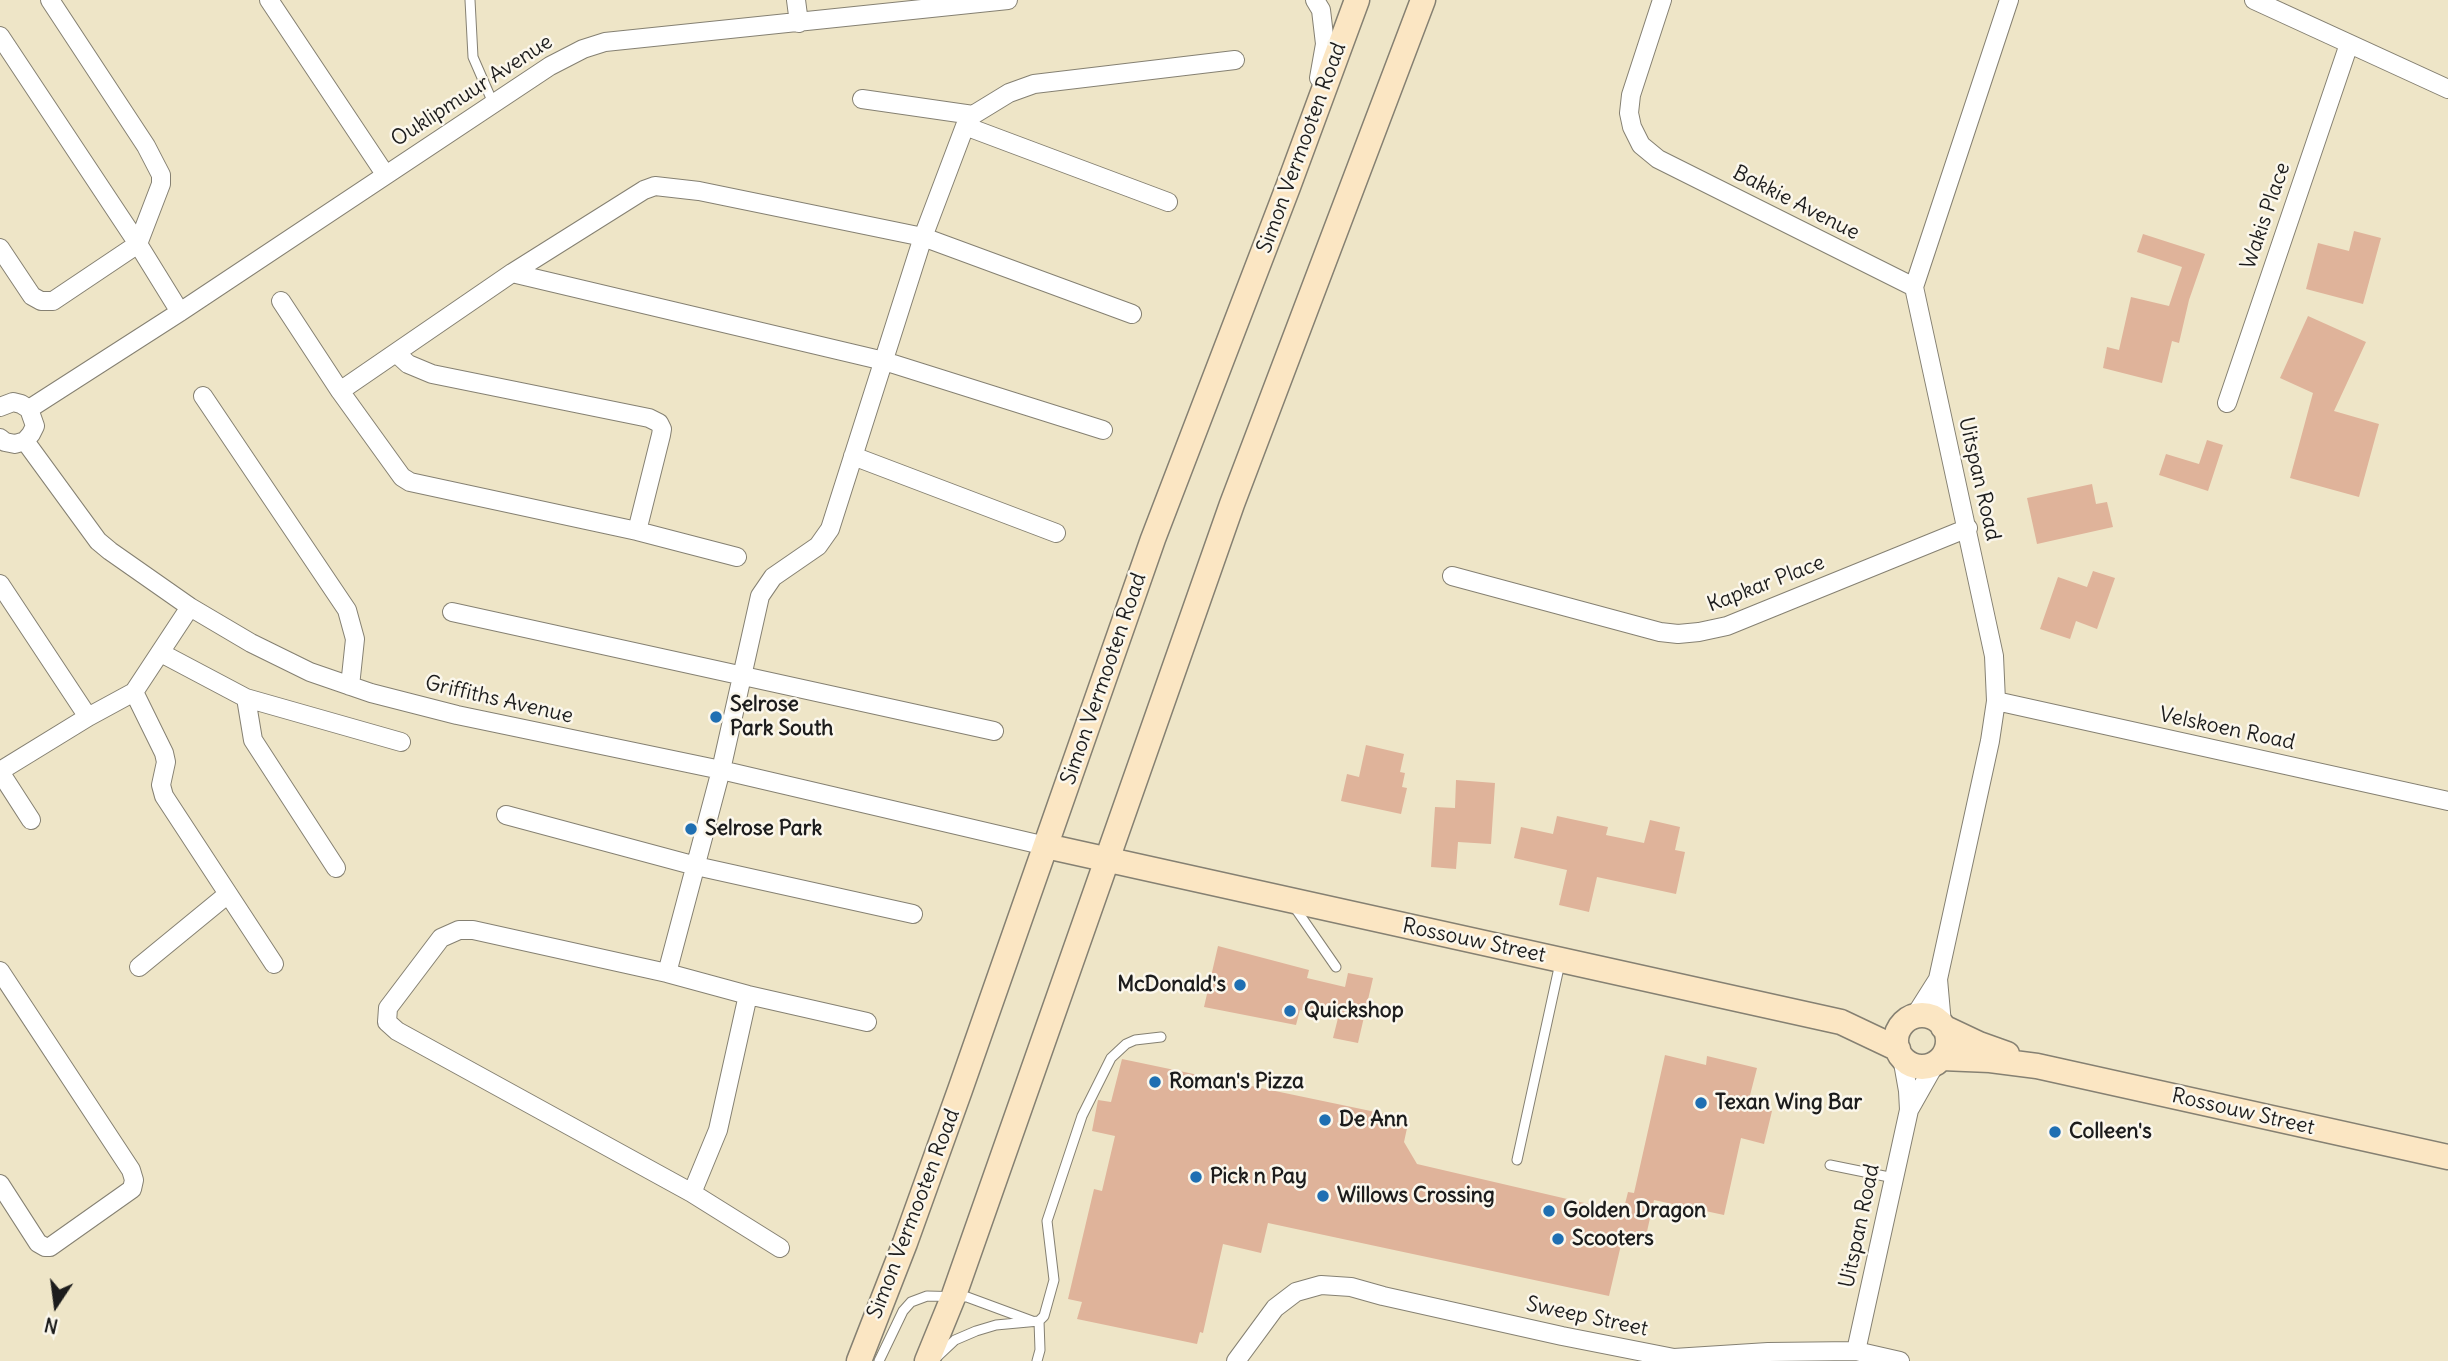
<!DOCTYPE html>
<html>
<head>
<meta charset="utf-8">
<style>
  body { margin:0 }
  #map { position:relative; width:2448px; height:1361px; overflow:hidden; background:#eee5c7; font-family:Delius,sans-serif }
  canvas { display:block }
  .north { position:absolute; left:21px; top:1270px; width:70px; height:70px; -webkit-text-stroke:5px #fbf7ec; paint-order:stroke; rotate:193deg; font-size:19px; font-weight:700; line-height:28px; text-align:center; color:#1c1c1c }
  .north::after { content:''; display:block; margin:auto; width:24px; height:32px; background:#1c1c1c; clip-path:polygon(50% 0,100% 100%,50% 72%,0 100%) }
</style>
</head>
<body>
<div id="map">
<canvas width="2448" height="1361"></canvas>
<div class="north">N</div>
</div>
<script>
const ctx = document.querySelector('canvas').getContext('2d');
ctx.lineJoin = 'round';
function fill(path, color) { ctx.fillStyle = color; ctx.fill(path, 'evenodd'); }
const poly = rows => new Path2D(rows.map(r => 'M' + r).join(''));
function trace(path, color, width, dash) { ctx.strokeStyle = color; ctx.lineWidth = width; ctx.lineCap = dash ? 'butt' : 'round'; ctx.setLineDash(dash || []); ctx.stroke(path); }
function label(font, color, halo, rows, align = 'center') {
  ctx.font = font + ' Delius,sans-serif'; ctx.lineWidth = 5; ctx.setLineDash([]); ctx.textBaseline = 'middle'; ctx.strokeStyle = halo; ctx.fillStyle = color; for (const [text, x, y, turn = 0] of rows) {
    ctx.save(); ctx.translate(x, y); ctx.rotate((+turn || 0) * Math.PI / 180); ctx.textAlign = isNaN(turn) ? turn : align; if (halo) ctx.strokeText(text, 0, 0); ctx.fillText(text, 0, 0); ctx.restore();
  }
}
fill(poly([
  [2354,231,2381,238,2363,304,2306,289,2318,243,2349,251],
  [2143,234,2205,254,2189,300,2179,343,2172,341,2162,383,2103,368,2107,347,2119,350,2131,297,2169,306,2182,267,2137,252],
  [2308,316,2366,342,2334,411,2379,424,2359,497,2290,478,2313,393,2280,378],
  [2207,440,2223,445,2208,491,2159,475,2166,454,2199,464],
  [2092,484,2096,504,2107,502,2113,527,2037,544,2027,498],
  [2093,571,2115,578,2097,629,2076,621,2070,639,2040,629,2058,577,2087,587],
  [1366,745,1404,754,1400,772,1405,773,1402,787,1407,788,1401,814,1341,801,1347,774,1359,777],
  [1456,780,1495,783,1491,844,1458,842,1456,869,1431,867,1435,807,1455,808],
  [1557,816,1608,827,1606,835,1644,843,1650,820,1680,827,1675,850,1685,852,1676,894,1597,877,1589,912,1559,905,1567,870,1514,858,1521,827,1553,834],
  [1218,946,1309,970,1307,978,1345,987,1348,973,1373,978,1358,1043,1333,1038,1338,1018,1300,1010,1296,1025,1204,1007],
  [1665,1055,1706,1065,1707,1056,1757,1068,1747,1107,1772,1111,1764,1144,1741,1138,1724,1215,1654,1200,1646,1236,1624,1232,1609,1296,1268,1223,1261,1253,1223,1244,1203,1333,1200,1332,1197,1344,1077,1319,1082,1302,1068,1299,1094,1189,1102,1191,1115,1136,1092,1131,1098,1100,1111,1102,1122,1059,1409,1119,1404,1142,1417,1164,1623,1212,1628,1192,1634,1193]
]), '#dfb39a');
const service = poly([
  [470,0,473,57,493,103],
  [1293,905,1336,967],
  [1517,1160,1560,963],
  [1830,1165,1894,1178],
  [938,1356,955,1340,976,1331,996,1325,1039,1321,1044,1316,1054,1280,1047,1221,1082,1116,1111,1058,1126,1044,1135,1040,1161,1037],
  [879,1361,903,1311,911,1302,927,1296,967,1297,1032,1321],
  [1037,1361,1040,1350,1039,1321]
]);
const minor = poly([
  [269,0,385,174],
  [796,0,799,23],
  [1315,0,1321,10,1325,44,1319,78],
  [1662,0,1631,95,1629,113,1632,127,1641,145,1658,159,1914,287],
  [2254,0,2448,89],
  [0,36,138,244,180,312],
  [862,99,973,115],
  [965,126,1168,202],
  [0,248,32,296,41,301,53,301,138,244,161,184,161,175,146,146,50,0],
  [512,273,884,361,1103,430],
  [281,301,340,391,402,477,410,482,637,531,737,557],
  [396,353,408,364,432,374,649,418,659,423,662,429,661,435,637,531],
  [340,391,512,273,644,190,655,186,699,191,923,237,1132,314],
  [203,396,347,610,355,639,350,686],
  [2227,403,2349,44],
  [0,407,13,402,21,404,29,409,35,426,31,434,25,441,15,444,5,442,0,438],
  [29,409,180,312,550,66,583,49,605,42,1008,0],
  [25,441,98,541,110,551,190,607,251,643,310,672,371,693,457,715,721,770,1046,846],
  [853,456,1056,533],
  [1452,576,1660,632,1678,634,1699,632,1727,626,1968,528],
  [0,584,88,717],
  [452,612,994,731],
  [161,653,246,698,401,742],
  [134,692,164,753,166,762,161,785,164,796,274,964],
  [246,698,253,740,336,868],
  [1996,701,2448,801],
  [0,771,88,717,134,692,190,607],
  [0,772,31,820],
  [506,815,696,866,913,914],
  [139,967,228,894],
  [0,971,131,1170,134,1180,132,1189,50,1247,45,1247,38,1243,0,1184],
  [667,973,721,770,760,596,773,577,818,546,830,529,923,237,965,126,973,115,1009,93,1034,84,1235,60],
  [1914,1017,1938,979],
  [1942,1024,1938,979,1990,741,1996,701,1994,656,1914,287,2009,0],
  [1909,1110,1935,1064],
  [692,1193,718,1130,748,995],
  [780,1248,692,1193,397,1031,387,1022,388,1008,441,938,459,930,473,930,667,973,748,995,867,1022],
  [1856,1351,1909,1110,1908,1091,1902,1057],
  [1236,1361,1275,1308,1296,1292,1321,1285,1351,1287,1383,1296,1562,1336,1674,1358,1768,1352,1856,1351,1900,1361]
]);
const secondary = poly([
  [1046,846,1841,1022,1898,1049],
  '1896 1041a26 26 0 1 1 52 0a26 26 0 1 1-52 0Z',
  [1943,1027,1979,1044,2007,1054],
  [1942,1058,1990,1060,2037,1066,2448,1157],
  [859,1361,905,1243,960,1090,1153,539,1288,187,1357,0],
  [927,1361,954,1295,1232,504,1423,0]
]);
trace(service, '#858072', 11);
trace(minor, '#858072', 20);
trace(secondary, '#858072', 27);
trace(service, '#fff', 9);
trace(minor, '#fff', 18);
trace(secondary, '#fbe6c3', 24);
for (const [x, y, r, color] of [
  [716,717,7,"#1f6fb2"],
  [691,829,7,"#1f6fb2"],
  [1240,985,7,"#1f6fb2"],
  [1290,1011,7,"#1f6fb2"],
  [1155,1082,7,"#1f6fb2"],
  [1701,1103,7,"#1f6fb2"],
  [1325,1120,7,"#1f6fb2"],
  [2055,1132,7,"#1f6fb2"],
  [1196,1177,7,"#1f6fb2"],
  [1323,1196,7,"#1f6fb2"],
  [1549,1211,7,"#1f6fb2"],
  [1558,1239,7,"#1f6fb2"]
]) { const dot = new Path2D(); dot.arc(x, y, r, 0, 2 * Math.PI); ctx.fillStyle = color; ctx.fill(dot); trace(dot, '#fbf7ec', 2.5); }
label('21px', '#1c1c1c', '#fbf7ec', [
  ["Ouklipmuur Avenue",472,91,-33],
  ["Simon Vermooten Road",1302,148,-70],
  ["Bakkie Avenue",1796,203,27],
  ["Wakis Place",2266,216,-71],
  ["Uitspan Road",1979,479,77],
  ["Kapkar Place",1766,584,-21],
  ["Simon Vermooten Road",1104,679,-71],
  ["Griffiths Avenue",499,700,13],
  ["Velskoen Road",2227,729,12],
  ["Rossouw Street",1474,941,12],
  ["Rossouw Street",2243,1112,13],
  ["Simon Vermooten Road",914,1214,-69],
  ["Uitspan Road",1860,1226,-78],
  ["Sweep Street",1587,1317,12]
]);
label('bold 21px', '#1c1c1c', '#fbf7ec', [
  ["Selrose",730,705],
  ["Park South",730,729],
  ["Selrose Park",705,829],
  ["McDonald's",1226,985,"right"],
  ["Quickshop",1304,1011],
  ["Roman's Pizza",1169,1082],
  ["Texan Wing Bar",1715,1103],
  ["De Ann",1339,1120],
  ["Colleen's",2069,1132],
  ["Pick n Pay",1210,1177],
  ["Willows Crossing",1337,1196],
  ["Golden Dragon",1563,1211],
  ["Scooters",1572,1239]
], 'left');
</script>
</body>
</html>
